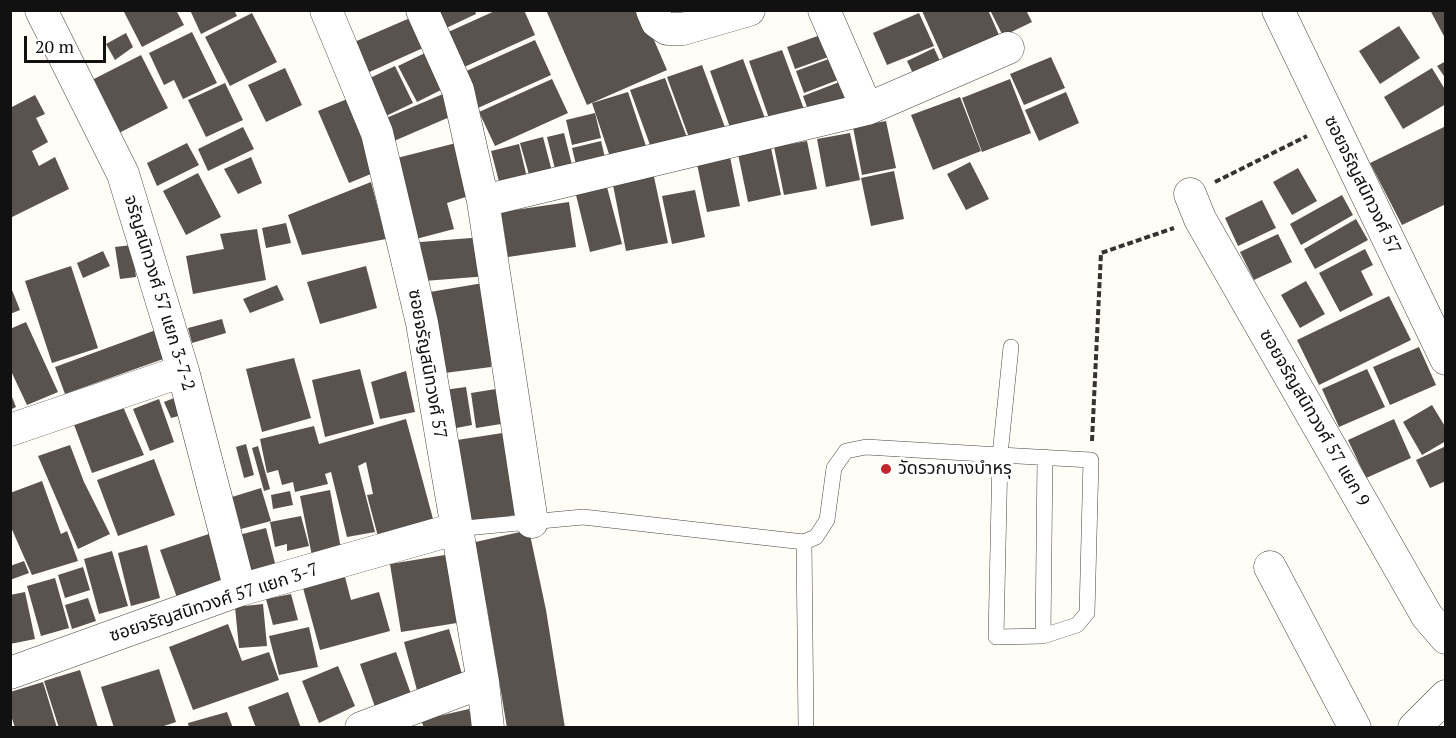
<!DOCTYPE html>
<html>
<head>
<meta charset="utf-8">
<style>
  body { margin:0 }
  #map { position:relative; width:1456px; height:738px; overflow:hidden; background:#fffdf5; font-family:"PT Serif",serif }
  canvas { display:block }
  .frame { position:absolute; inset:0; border:12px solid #111; pointer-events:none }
  .scale { position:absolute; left:24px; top:36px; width:82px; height:27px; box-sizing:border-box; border:3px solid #111; border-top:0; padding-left:8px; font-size:18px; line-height:21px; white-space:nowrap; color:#111; -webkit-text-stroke:4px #fff; paint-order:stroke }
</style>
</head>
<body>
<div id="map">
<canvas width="1456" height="738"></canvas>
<div class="frame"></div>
<div class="scale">20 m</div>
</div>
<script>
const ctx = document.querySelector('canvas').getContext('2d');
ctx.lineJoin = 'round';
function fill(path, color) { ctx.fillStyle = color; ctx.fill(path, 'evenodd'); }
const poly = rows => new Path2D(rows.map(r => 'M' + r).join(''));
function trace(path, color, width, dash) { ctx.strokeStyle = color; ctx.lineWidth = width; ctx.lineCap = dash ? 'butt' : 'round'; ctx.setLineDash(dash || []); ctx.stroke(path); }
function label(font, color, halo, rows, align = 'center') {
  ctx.font = font + ' "PT Serif","Noto Sans Thai",serif'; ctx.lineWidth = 6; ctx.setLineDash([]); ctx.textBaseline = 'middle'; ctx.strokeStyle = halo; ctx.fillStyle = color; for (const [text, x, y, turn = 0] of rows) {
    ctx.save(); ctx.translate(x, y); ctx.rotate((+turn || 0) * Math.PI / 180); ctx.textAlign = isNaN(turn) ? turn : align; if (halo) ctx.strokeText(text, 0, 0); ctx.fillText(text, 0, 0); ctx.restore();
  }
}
fill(poly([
  [123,10,176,10,184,25,142,47],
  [190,10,234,10,237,16,201,34],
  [433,10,475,10,476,14,442,30],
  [497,10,524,10,535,35,462,68,446,33],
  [546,10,641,10,667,70,587,105],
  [988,10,1003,44,948,69,922,11],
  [990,10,1026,10,1032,22,1003,36],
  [1430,10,1446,10,1446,40],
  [252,13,277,62,230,86,205,37],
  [919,13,934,46,887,65,873,33],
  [410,18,423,48,365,74,352,43],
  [1399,26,1420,58,1380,84,1359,51],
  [192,32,217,83,183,99,174,80,164,85,149,53],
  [126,33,133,47,115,60,106,44],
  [826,33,834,55,795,69,787,47],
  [535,40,551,75,478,108,462,73],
  [934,48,945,72,918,84,907,61],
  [782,50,805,112,771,124,749,61],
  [425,53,443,89,417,102,398,66],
  [141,55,168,108,117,134,90,81],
  [834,57,843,78,804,93,796,71],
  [1051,57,1065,88,1024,105,1010,74],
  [743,59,766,121,732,133,710,71],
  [1446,61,1446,79,1437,66],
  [702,65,726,130,691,143,667,77],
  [395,66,413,103,386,116,368,79],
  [285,68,302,105,266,122,248,85],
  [1432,68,1446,91,1446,104,1403,129,1384,97],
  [665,78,689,143,654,156,630,90],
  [552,79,568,113,495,146,479,112],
  [1010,79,1031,133,982,152,962,98],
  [842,81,850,103,811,118,803,96],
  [225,83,243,120,206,137,188,100],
  [628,92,649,155,613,166,592,103],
  [1066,92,1079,123,1039,141,1025,110],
  [443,94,452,116,394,141,384,119],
  [35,95,45,114,36,118,48,142,32,151,39,166,55,157,69,189,10,218,10,108],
  [352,97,383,169,349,183,318,111],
  [960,97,981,151,933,170,911,115],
  [595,113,601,138,572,145,566,120],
  [886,121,896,168,862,175,853,127],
  [1446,126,1446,204,1402,225,1370,163],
  [243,127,254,149,208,171,198,149],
  [564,133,574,173,557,177,547,137],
  [850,133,860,180,826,187,817,139],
  [543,137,554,179,532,185,520,143],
  [464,141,478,193,447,203,454,229,416,239,393,159],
  [601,141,607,166,578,173,572,148],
  [807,141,817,189,784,195,774,147],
  [187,143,199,165,157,186,147,163],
  [519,144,528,182,501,189,491,151],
  [771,148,781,195,748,202,738,154],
  [251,157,262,183,238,194,224,169],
  [730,157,740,206,707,212,697,164],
  [970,162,989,199,966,210,947,174],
  [1298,168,1317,201,1292,215,1273,182],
  [894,171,904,219,871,226,861,178],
  [653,172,668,243,626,251,612,180],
  [198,173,221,217,186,235,163,191],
  [371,182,386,239,302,255,288,215],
  [607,187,622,244,590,252,576,195],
  [695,190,705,237,672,244,662,196],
  [1342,195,1353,215,1301,245,1290,224],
  [1262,200,1276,228,1238,246,1225,218],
  [569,202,576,247,508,257,501,212],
  [1356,219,1368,240,1315,269,1304,249],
  [286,223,291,243,266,248,262,228],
  [257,229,266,280,193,294,186,256,224,249,220,234],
  [1278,234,1292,262,1254,280,1240,252],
  [484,237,488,276,424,281,420,242],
  [132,245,136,277,120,279,115,247],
  [1365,249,1373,265,1361,271,1373,295,1340,312,1319,273],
  [103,251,110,266,83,278,77,263],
  [71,266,98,348,52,363,25,281],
  [366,266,377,308,320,324,307,282],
  [1306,281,1325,314,1300,328,1281,295],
  [489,282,491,367,437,374,430,292],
  [10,285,20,310,10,314],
  [277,285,284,300,250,313,243,299],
  [1389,296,1411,340,1319,385,1297,340],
  [222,319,226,333,192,343,188,328],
  [26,322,58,392,27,405,10,369,10,329],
  [156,330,166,358,65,394,55,367],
  [1419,347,1436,385,1390,405,1373,367],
  [294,358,311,418,262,432,246,369],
  [360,369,374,424,325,437,312,380],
  [1367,369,1385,407,1339,427,1322,389],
  [406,371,415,412,380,419,371,382],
  [466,387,472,425,451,429,444,390],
  [496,389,501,424,476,428,471,393],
  [10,392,16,407,10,410],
  [174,398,182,415,171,418,164,402],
  [159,399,174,442,150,451,133,409],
  [121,402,144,455,92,473,73,422],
  [1432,405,1446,428,1446,441,1422,455,1403,422],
  [406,419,436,530,380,544,367,495,373,494,366,462,358,466,375,532,347,537,331,472,325,474,328,484,295,492,293,482,282,485,278,470,267,473,260,439,314,426,319,444],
  [1394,419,1411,458,1366,478,1348,440],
  [509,432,522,514,470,522,457,440],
  [246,444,254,475,244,478,236,447],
  [70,445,84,482,110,534,78,549,38,456],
  [258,446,270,489,264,491,252,448],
  [1446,446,1446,481,1430,488,1416,460],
  [154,459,175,515,118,536,97,480],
  [42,481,61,534,67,531,78,561,32,575,10,525,10,493],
  [261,488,271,521,241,529,232,497],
  [330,490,342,554,313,561,300,496],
  [290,491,293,505,273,509,271,495],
  [301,516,309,546,287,551,287,544,275,547,270,522],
  [266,528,277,571,246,578,235,536],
  [529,530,546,610,565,728,507,728,487,608,471,543],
  [215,532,234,588,180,606,160,550],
  [147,545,160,598,131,606,118,553],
  [112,551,128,606,99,614,84,559],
  [451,554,463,622,401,632,390,564],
  [24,561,29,573,10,580,10,566],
  [83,567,90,590,65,598,58,575],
  [345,577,351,600,379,592,390,631,320,650,303,588],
  [55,578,69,628,41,636,27,586],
  [25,592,35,639,10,644,10,595],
  [291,594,298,620,273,625,266,599],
  [88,598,96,621,72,629,65,605],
  [263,604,267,646,239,648,235,607],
  [228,624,242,661,269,652,279,680,193,710,169,647],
  [309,627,318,667,279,675,269,636],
  [449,629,464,681,418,694,404,642],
  [396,652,411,694,375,707,360,664],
  [338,666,355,706,319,723,302,681],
  [159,669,176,722,158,728,114,728,101,687],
  [80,670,98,728,59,728,44,681],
  [43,682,57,728,15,728,10,712,10,692],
  [288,692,301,728,256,728,248,707],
  [469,709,473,728,424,728,421,720],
  [227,712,233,728,189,728,188,723]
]), '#5a524d');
const service = poly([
  [455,529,583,517,804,542,816,537,827,520,834,468,846,451,866,447,1000,455,1091,460,1087,613,1077,625,1043,636,996,637,1000,455,1011,347],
  [804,542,806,728],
  [1043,636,1045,457]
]);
const minor = poly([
  [41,10,123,174,183,371,240,590],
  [326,10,377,133,422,323,483,682,488,728],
  [422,10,458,90,483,201,532,522],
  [652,10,657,22,667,29,683,29,749,10],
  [1278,10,1446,359],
  [867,109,1008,48],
  [1190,194,1200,219,1427,616,1446,638],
  [483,201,867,109,824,10],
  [10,430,183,371],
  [1270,567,1355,728],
  [10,673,240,590,455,529],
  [361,728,483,682],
  [1414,728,1446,696]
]);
trace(service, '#444', 16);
trace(minor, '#444', 33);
trace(poly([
  [1215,182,1307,136],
  [1092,441,1101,253,1174,228]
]), '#333', 4, [6, 3]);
trace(service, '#fff', 15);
trace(minor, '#fff', 32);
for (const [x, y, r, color] of [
  [886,469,6,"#c4262e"]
]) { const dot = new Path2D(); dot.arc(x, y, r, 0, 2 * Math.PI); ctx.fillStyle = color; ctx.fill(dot); trace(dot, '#fff', 2); }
label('18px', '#111', '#fff', [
  ["ซอยจรัญสนิทวงศ์ 57",1362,185,64],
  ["จรัญสนิทวงศ์ 57 แยก 3-7-2",159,293,73],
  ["ซอยจรัญสนิทวงศ์ 57",427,364,80],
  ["ซอยจรัญสนิทวงศ์ 57 แยก 9",1314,418,60],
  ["ซอยจรัญสนิทวงศ์ 57 แยก 3-7",214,603,-18]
]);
label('18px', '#111', '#fff', [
  ["วัดรวกบางบำหรุ",898,469]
], 'left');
</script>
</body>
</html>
